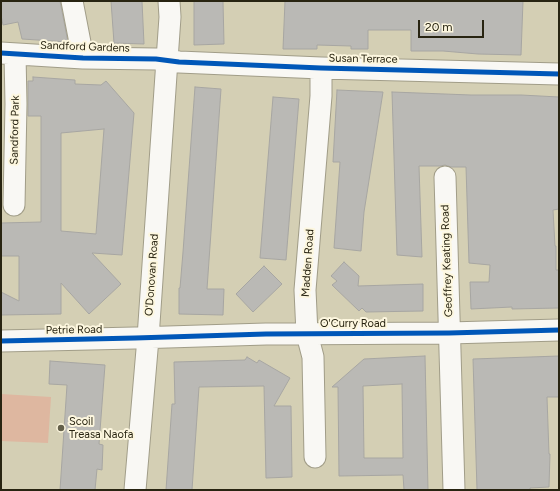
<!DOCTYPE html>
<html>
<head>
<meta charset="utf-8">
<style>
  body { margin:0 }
  #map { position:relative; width:560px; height:491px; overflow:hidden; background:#d4cfb4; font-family:Figtree,sans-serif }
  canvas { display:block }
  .frame { position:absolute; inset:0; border:2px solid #282411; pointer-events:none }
  .scale { position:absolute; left:418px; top:20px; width:66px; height:18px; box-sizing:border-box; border:2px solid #282411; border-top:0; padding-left:5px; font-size:12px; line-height:14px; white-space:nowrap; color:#282411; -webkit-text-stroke:3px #fdf7df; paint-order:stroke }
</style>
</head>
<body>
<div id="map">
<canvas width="560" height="491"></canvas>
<div class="frame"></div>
<div class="scale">20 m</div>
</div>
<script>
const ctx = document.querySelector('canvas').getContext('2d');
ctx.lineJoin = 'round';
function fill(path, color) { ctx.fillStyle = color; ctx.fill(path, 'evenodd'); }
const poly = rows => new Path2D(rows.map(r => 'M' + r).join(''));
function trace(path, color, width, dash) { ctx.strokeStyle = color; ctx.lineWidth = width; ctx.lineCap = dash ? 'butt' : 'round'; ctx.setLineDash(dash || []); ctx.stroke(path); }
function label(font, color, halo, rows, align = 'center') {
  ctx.font = font + ' Figtree,sans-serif'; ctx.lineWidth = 4; ctx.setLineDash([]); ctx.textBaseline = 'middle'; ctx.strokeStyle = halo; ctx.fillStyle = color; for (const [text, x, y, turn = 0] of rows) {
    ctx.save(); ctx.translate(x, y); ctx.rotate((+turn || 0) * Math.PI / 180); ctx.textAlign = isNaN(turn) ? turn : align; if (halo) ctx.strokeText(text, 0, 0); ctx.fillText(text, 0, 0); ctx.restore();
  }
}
fill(poly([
  [1,394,51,397,48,443,1,441]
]), '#deb7a0');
const building = poly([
  [1,1,60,1,68,42,22,39,18,22,3,25,1,15,1,1],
  [111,1,142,1,144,44,114,43,111,1],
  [194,1,223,1,224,44,194,45,194,1],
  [285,1,523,1,521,55,478,54,443,51,411,51,411,30,368,30,368,49,351,49,351,46,317,45,317,49,283,49,285,1],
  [33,77,75,80,75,84,101,85,106,81,134,113,122,255,92,253,121,284,89,314,61,283,61,314,1,315,1,292,19,301,19,256,1,256,1,223,41,222,41,116,28,116,28,81,33,81,33,77],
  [104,129,96,234,61,231,61,133,104,129],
  [195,87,221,89,207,289,224,289,223,315,179,314,179,288,180,288,183,252,195,87],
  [337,90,383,92,364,212,361,251,334,248,340,162,333,162,337,90],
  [392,92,471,95,521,95,559,97,559,209,553,210,555,246,556,246,556,270,559,270,559,308,512,309,512,307,471,309,470,282,489,282,490,265,469,263,466,167,451,167,445,165,440,166,419,166,422,257,397,255,392,92],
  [273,97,299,99,286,260,260,258,273,97],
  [344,262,359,276,358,286,423,284,423,311,366,312,362,308,359,311,332,285,337,281,331,276,344,262],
  [264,266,282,284,253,312,236,294,264,266],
  [425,356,428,490,404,490,403,475,339,476,338,387,332,387,364,359,425,356],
  [402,384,403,458,364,458,363,386,402,384],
  [559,356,559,397,547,397,549,454,550,454,549,487,530,488,530,490,477,490,473,359,559,356],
  [247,357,257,363,259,360,290,378,274,406,291,406,292,477,266,478,264,386,199,387,192,490,166,490,172,404,175,404,174,362,245,360,247,357],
  [50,361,105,365,99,444,103,445,102,470,97,469,95,490,60,490,67,385,49,384,50,361]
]);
fill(building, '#bab9b5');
trace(building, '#a7a6a2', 1);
const minor = poly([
  [72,1,83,58],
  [1,53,83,58,156,59,179,62,321,68,559,74],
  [445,177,454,490],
  [14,205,16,104,15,54],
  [1,341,135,338,266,334,449,333,559,330],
  [315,457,313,357,307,334,305,290,321,96,321,68],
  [135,490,148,338,167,60,170,17,169,1]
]);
trace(minor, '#a19d88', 23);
trace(minor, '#f9f8f4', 21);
trace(poly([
  [1,53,83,58,156,59,179,62,321,68,559,74],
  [1,341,135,338,266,334,449,333,559,330]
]), '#0057b8', 5);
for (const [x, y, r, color] of [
  [61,428,4,"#64604a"]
]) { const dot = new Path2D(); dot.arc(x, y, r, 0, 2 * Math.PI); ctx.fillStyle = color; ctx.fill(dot); trace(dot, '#fdf7df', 1.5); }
label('11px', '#282411', '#fdf7df', [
  ["Sandford Gardens",85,47,2],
  ["Susan Terrace",363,59,1],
  ["Sandford Park",15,130,-89],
  ["Geoffrey Keating Road",447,261,-92],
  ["Madden Road",308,263,-86],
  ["O'Donovan Road",152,275,-86],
  ["O'Curry Road",353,324],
  ["Petrie Road",74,330,-1]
]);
label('11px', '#282411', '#fdf7df', [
  ["Scoil",69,422],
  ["Treasa Naofa",69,435]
], 'left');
</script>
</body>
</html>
